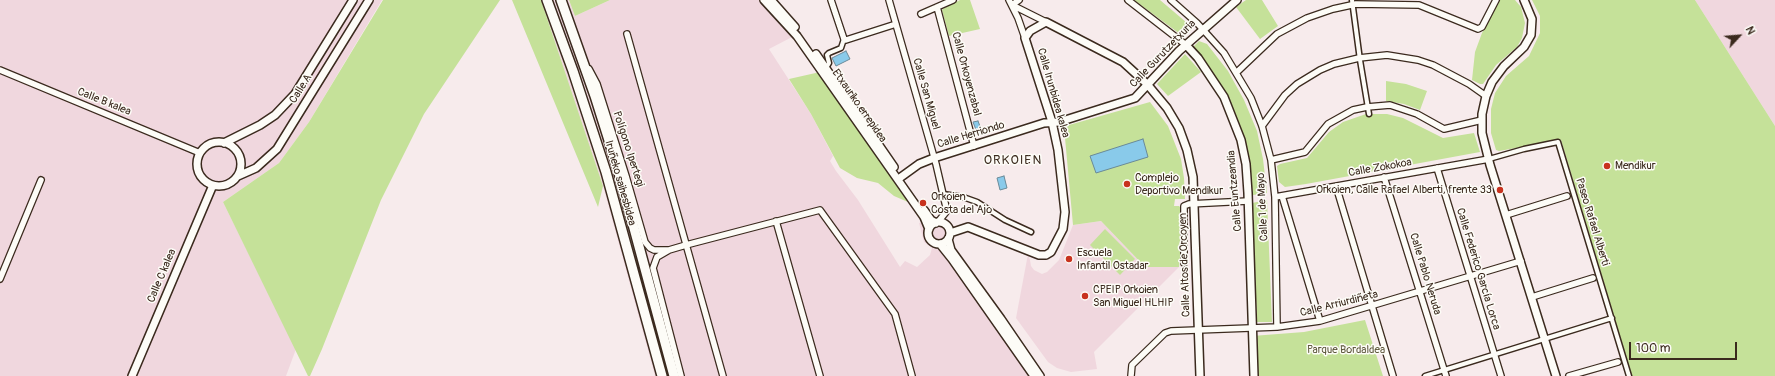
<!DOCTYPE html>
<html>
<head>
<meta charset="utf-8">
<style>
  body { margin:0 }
  #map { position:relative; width:1775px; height:376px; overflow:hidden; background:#f7ebec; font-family:Pangolin,sans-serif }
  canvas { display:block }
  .north { position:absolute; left:1719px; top:16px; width:40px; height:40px; -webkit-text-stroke:3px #fdfcf7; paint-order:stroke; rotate:64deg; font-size:11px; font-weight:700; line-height:16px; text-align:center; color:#3b2a1e }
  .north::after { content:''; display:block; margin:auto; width:14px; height:18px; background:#3b2a1e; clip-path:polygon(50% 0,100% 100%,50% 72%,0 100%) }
  .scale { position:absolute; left:1629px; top:342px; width:108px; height:18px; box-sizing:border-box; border:2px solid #3b2a1e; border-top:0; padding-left:5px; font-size:12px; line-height:14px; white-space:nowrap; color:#3b2a1e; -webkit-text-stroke:3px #fdfcf7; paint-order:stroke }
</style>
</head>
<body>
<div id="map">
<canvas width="1775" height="376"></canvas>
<div class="north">N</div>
<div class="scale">100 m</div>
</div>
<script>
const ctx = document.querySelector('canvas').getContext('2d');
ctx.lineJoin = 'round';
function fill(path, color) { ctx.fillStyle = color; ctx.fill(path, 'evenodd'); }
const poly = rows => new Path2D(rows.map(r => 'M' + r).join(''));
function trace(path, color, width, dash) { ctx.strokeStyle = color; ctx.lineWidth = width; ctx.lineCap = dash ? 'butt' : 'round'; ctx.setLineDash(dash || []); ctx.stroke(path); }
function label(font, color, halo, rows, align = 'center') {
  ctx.font = font + ' Pangolin,sans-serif'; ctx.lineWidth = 3; ctx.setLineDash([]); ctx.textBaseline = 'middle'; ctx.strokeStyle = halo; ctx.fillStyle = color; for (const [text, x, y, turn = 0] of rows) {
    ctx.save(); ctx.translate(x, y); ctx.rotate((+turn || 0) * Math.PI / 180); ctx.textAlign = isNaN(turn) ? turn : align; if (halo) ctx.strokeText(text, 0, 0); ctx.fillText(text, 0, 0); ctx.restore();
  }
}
fill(poly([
  [0,0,382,0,309,122,279,163,223,202,296,349,286,376,0,376],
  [541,0,569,0,575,16,610,0,759,0,794,36,769,49,811,114,833,156,830,161,836,171,858,200,900,267,905,261,917,267,930,255,932,248,924,242,919,223,931,220,944,227,947,232,948,239,1028,357,1037,376,655,376,603,186],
  [1695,0,1775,0,1775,126],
  [1101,221,1145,267,1179,267,1094,352,1097,369,1071,372,1057,368,1048,362,1016,318,1028,254,1030,260,1031,266,1034,270,1042,274,1047,272,1059,260,1073,225]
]), '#f0d7de');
fill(poly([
  [383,0,500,0,424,114,381,200,322,349,310,376,308,376,223,202,279,163,309,122],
  [512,0,541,0,603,186,598,207],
  [569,0,610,0,575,16],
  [960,0,970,0,980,29,949,36,942,10,944,8],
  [1134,0,1160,0,1193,28,1184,37],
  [1246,0,1262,0,1278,26,1260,39,1236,7],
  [1500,0,1515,0,1521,7,1525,23,1522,38,1517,47,1496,65,1483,84,1480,84,1472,80,1475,52,1482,33],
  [1532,0,1695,0,1775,126,1775,376,1632,376,1561,140,1499,151,1496,150,1491,133,1491,109,1495,93,1506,76,1529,56,1540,33,1540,16],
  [1199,41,1207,44,1228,71,1244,100,1257,131,1263,159,1267,193,1253,195,1248,155,1242,134,1230,102,1193,47],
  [1185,54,1201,72,1168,96,1157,84],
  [820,72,843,108,908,202,894,196,878,183,857,178,840,168,811,114,789,79],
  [1386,81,1406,84,1427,91,1420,110,1404,104,1386,101],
  [1150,102,1168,126,1181,159,1184,178,1185,199,1175,199,1174,206,1179,206,1181,208,1183,257,1180,257,1179,267,1145,267,1101,221,1073,225,1065,138,1062,127],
  [1366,114,1387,114,1403,118,1443,138,1474,133,1480,152,1306,184,1285,187,1279,182,1277,166,1280,164,1307,158,1329,132,1343,122],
  [1267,200,1272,322,1257,322,1252,203],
  [1105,229,1135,259,1120,275,1090,245],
  [1365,320,1383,376,1254,376,1252,336,1304,332]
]), '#c5e199');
const water = poly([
  [846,51,850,59,836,66,832,58,846,51],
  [978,121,983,134,978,135,973,122,978,121],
  [1143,139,1148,157,1096,173,1090,156,1143,139],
  [1004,176,1007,188,1000,190,997,178,1004,176]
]);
fill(water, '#89caea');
trace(water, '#6a8a98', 1);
const pedestrian = poly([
  [1352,0,1360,60,1369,114],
  [826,68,829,63,827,55,829,53,841,48,844,39],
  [1489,159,1524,149,1558,142,1629,376],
  [943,194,963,197,977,202,1005,220,1031,232],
  [1425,376,1612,318]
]);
const minor = poly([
  [831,0,844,39,846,40,896,24],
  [889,0,936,164,946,207,946,212,938,222],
  [1009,0,1018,18,1025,38],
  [1128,0,1186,45],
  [1171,0,1197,23,1224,53,1251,98,1262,126,1271,160,1275,197,1277,327],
  [1012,5,1046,22],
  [1012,5,1019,0],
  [937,7,974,146],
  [921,14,953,0],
  [627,34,723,376],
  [589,69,597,84,626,176,645,242,650,248,654,250,669,250],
  [0,70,200,153],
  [1237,72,1277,34,1307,18,1333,9,1356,4,1419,5,1478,29,1482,27,1496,0],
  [1262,126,1285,95,1297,84,1320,70,1334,64,1359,58,1387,55,1418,60,1433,65,1469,84,1486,96],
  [1271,160,1305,152,1328,124,1353,110,1367,107,1390,105,1417,114,1444,129,1482,120],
  [1437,168,1501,376],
  [1384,177,1446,376],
  [1336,186,1393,376],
  [1282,196,1320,321],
  [1275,197,1489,159],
  [1506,215,1567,196],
  [776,221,820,376],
  [1184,263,1184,206,1189,204,1248,201],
  [0,279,41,180],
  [1532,297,1593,278],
  [681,376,653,268,657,257,669,250,686,245,820,210,895,314,912,376],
  [1131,376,1132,365,1165,333,1171,331,1277,327,1320,321,1521,261],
  [1569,376,1618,362]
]);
const tertiary = poly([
  [764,0,797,36,924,217,929,229],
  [771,0,795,27],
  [1524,0,1532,19,1531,35,1524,47,1504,66,1492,82,1486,96,1482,114,1482,133,1490,165,1556,376],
  [1186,45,1198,58,1224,97,1241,140,1246,164,1248,193,1254,376],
  [816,54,894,167],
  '197 164a22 22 0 1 1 44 0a22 22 0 1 1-44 0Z',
  [224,143,260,125,275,115,295,94,353,0],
  [238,176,256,168,277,149,369,0],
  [901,177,919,164,934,158,1044,123,1059,122,1135,98,1179,51,1237,0],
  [924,210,931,220,936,223],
  '928 233a11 11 0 1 1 22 0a11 11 0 1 1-22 0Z',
  [950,233,968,227,1039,255,1046,255,1051,252,1063,229,1065,212,1058,150,1052,122,1025,38,1030,31,1046,22,1123,62,1147,84,1167,108,1179,128,1187,150,1193,177,1200,376],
  [948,239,951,250,1001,319,1040,376],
  [940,244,952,259,1034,376],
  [132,376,213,185]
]);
const trunk = poly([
  [547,0,573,71,606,172,662,376],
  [561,0,595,96,618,169,674,376]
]);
trace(pedestrian, '#3b2a1e', 7);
trace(minor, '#3b2a1e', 8);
trace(tertiary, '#3b2a1e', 10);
trace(trunk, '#3b2a1e', 12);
trace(pedestrian, '#fdfcf7', 4);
trace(minor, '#fdfcf7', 5.5);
trace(tertiary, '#fdfcf7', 7);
trace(trunk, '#fdfcf7', 9);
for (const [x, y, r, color] of [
  [1607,166,4,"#c8321e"],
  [1127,184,4,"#c8321e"],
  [1500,190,4,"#c8321e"],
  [923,203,4,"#c8321e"],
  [1069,259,4,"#c8321e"],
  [1085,296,4,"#c8321e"]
]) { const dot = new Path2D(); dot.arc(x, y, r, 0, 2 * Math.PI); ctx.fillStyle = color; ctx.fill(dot); trace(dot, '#fdfcf7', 1.5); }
label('11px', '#3b2a1e', '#fdfcf7', [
  ["Calle Gurutzetxuria",1163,54,-46],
  ["Calle Orkoyenzabal",966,74,75],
  ["Calle A",301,89,-58],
  ["Calle Irunbidea kalea",1053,93,74],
  ["Calle San Miguel",926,94,74],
  ["Calle B kalea",104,102,22],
  ["Etxauriko errepidea",859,106,55],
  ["Calle Herriondo",971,135,-17],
  ["Polígono Ipertegi",628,149,72],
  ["Calle Zokokoa",1380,168,-10],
  ["Iruñeko saihesbidea",620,183,74],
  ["Calle Euntzeandia",1235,191,-95],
  ["Calle 1 de Mayo",1263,207,-93],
  ["Paseo Rafael Alberti",1592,222,73],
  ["Calle Altos de Orcoyen",1185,265,-92],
  ["Calle Federico García Lorca",1478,269,73],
  ["Calle Pablo Neruda",1425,274,73],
  ["Calle C kalea",162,276,-67],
  ["Calle Arriurdiñeta",1339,304,-14]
]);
label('11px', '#3b2a1e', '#fdfcf7', [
  ["Mendikur",1615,166],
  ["Complejo",1135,178],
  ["Deportivo Mendikur",1135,191],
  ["Orkoien, Calle Rafael Alberti, frente 33",1492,190,"right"],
  ["Orkoien",931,197],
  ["Costa del Ajo",931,210],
  ["Escuela",1077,253],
  ["Infantil Ostadar",1077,266],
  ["CPEIP Orkoien",1093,290],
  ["San Miguel HLHIP",1093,303]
], 'left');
label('11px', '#5e583d', '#fdfcf7', [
  ["Parque Bordaldea",1346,350]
]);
ctx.letterSpacing = '1px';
label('13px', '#3b2a1e', '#fdfcf7', [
  ["ORKOIEN",1013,161]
]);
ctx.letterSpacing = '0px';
</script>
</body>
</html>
